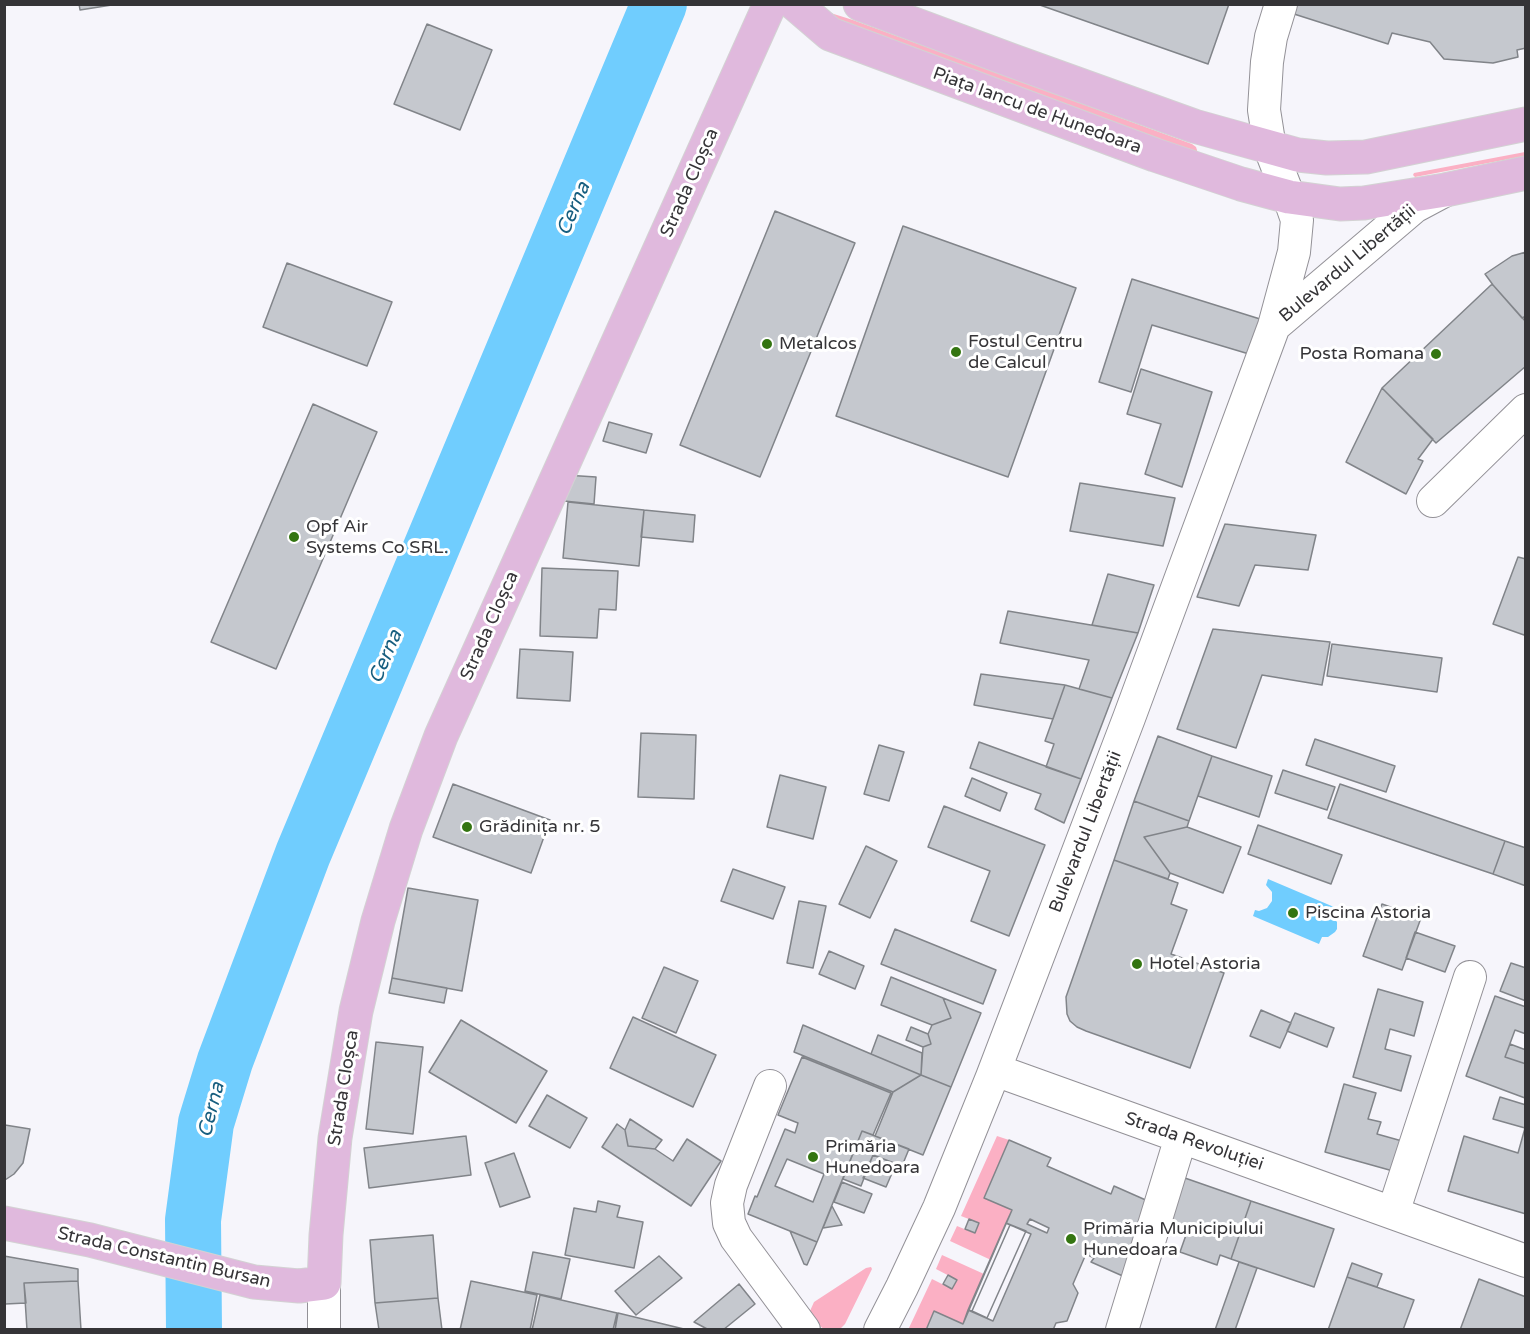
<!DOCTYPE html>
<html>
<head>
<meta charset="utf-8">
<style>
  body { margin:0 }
  #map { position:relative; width:1530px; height:1334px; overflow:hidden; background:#f6f5fb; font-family:"Varela Round",sans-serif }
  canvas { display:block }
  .frame { position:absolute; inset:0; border:6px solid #353437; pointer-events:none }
</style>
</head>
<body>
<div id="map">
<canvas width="1530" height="1334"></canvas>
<div class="frame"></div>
</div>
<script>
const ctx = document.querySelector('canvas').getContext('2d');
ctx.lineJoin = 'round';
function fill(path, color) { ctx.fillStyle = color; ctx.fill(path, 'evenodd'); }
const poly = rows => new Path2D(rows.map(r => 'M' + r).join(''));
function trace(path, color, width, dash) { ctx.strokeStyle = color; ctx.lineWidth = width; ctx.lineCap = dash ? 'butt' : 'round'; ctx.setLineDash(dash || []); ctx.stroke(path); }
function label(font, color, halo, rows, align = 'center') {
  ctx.font = font + ' "Varela Round",sans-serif'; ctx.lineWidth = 6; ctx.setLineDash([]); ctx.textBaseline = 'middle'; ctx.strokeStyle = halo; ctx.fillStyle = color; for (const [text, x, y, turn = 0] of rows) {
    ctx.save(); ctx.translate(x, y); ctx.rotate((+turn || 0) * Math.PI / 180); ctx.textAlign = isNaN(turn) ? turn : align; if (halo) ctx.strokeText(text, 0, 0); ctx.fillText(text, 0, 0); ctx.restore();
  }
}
fill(poly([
  [821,10,853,20,1192,144,1196,147,1197,150,1197,155,848,28],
  [1525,152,1525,156,1415,177,1413,175,1414,173],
  [997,1136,1009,1140,984,1198,1012,1210,991,1260,950,1241,957,1226,974,1233,979,1223,961,1216],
  [942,1255,984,1274,963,1324,934,1311,926,1329,908,1330,932,1279,952,1289,957,1280,936,1269],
  [871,1267,872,1269,845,1324,840,1329,824,1329,813,1321,810,1311,814,1302,866,1268]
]), '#fbb0c4');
fill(poly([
  [1268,879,1334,907,1331,915,1337,922,1337,929,1335,932,1328,937,1322,937,1319,944,1253,916,1255,910,1259,911,1267,908,1272,901,1272,892,1266,885]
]), '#70cdfe');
trace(poly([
  [194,1330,193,1220,206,1123,225,1061,303,854,659,4]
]), '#70cdfe', 56);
const building = poly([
  [79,4,118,4,80,10,79,4],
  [1037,4,1229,4,1208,64,1037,4],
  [1297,4,1526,4,1526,48,1517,50,1518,57,1493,63,1444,59,1430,42,1392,33,1388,44,1294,14,1297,4],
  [427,24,492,50,460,130,394,104,427,24],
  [775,211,855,243,760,477,680,445,775,211],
  [903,226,1076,288,1008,477,836,416,903,226],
  [1526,252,1526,316,1522,318,1493,285,1485,274,1512,256,1526,252],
  [287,263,392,302,367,366,263,327,287,263],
  [1132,279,1260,319,1249,354,1152,325,1131,392,1099,382,1132,279],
  [1491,285,1493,285,1526,322,1526,366,1436,443,1382,388,1491,285],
  [1141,369,1212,392,1182,487,1145,474,1161,424,1127,414,1141,369],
  [1382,388,1433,439,1418,459,1423,461,1406,494,1346,462,1382,388],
  [313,404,377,432,276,669,211,642,313,404],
  [609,422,652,434,646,453,603,441,609,422],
  [565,475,596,477,594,504,564,501,565,475],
  [1080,483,1175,498,1163,546,1070,531,1080,483],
  [568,502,644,510,639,566,563,558,568,502],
  [644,510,695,515,693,542,641,537,644,510],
  [1225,524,1316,535,1308,570,1255,565,1239,606,1197,597,1225,524],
  [1518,557,1526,559,1526,631,1524,635,1493,624,1518,557],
  [542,568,618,571,616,610,599,609,597,638,540,636,542,568],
  [1108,574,1154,585,1138,633,1092,625,1108,574],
  [1008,611,1138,633,1112,698,1079,689,1089,660,1000,643,1008,611],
  [1213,629,1330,642,1322,685,1262,675,1236,748,1177,729,1213,629],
  [1332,644,1442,658,1437,692,1327,676,1332,644],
  [520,649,573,652,570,701,517,698,520,649],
  [981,674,1065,685,1053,719,974,705,981,674],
  [1065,685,1112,698,1081,779,1046,767,1054,744,1045,741,1065,685],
  [641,733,696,735,694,799,638,797,641,733],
  [1158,736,1212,756,1189,821,1134,801,1158,736],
  [1315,739,1395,766,1386,792,1306,765,1315,739],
  [979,742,1081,779,1064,823,1035,809,1041,794,970,768,979,742],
  [879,745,904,752,889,801,864,794,879,745],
  [1212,756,1272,776,1259,817,1198,796,1212,756],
  [1283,770,1335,787,1327,810,1275,793,1283,770],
  [780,775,826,787,813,839,767,827,780,775],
  [972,778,1007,793,1000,811,965,796,972,778],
  [453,784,550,820,531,873,433,837,453,784],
  [1340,784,1505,841,1493,874,1328,818,1340,784],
  [1134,801,1189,821,1187,827,1144,837,1170,873,1168,879,1114,860,1134,801],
  [944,806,1045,845,1009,936,971,921,990,871,928,847,944,806],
  [1258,825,1342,855,1331,884,1248,854,1258,825],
  [1187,827,1241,847,1223,893,1170,873,1144,837,1187,827],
  [1505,841,1526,848,1526,886,1493,874,1505,841],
  [866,846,897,861,870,918,839,904,866,846],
  [1114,860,1178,883,1171,904,1187,910,1171,954,1224,973,1190,1068,1086,1031,1077,1027,1070,1021,1067,1014,1066,997,1114,860],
  [733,869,785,887,773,919,721,901,733,869],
  [408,888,478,900,462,991,392,978,408,888],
  [799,901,826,906,813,968,787,963,799,901],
  [1382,904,1421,918,1402,970,1363,956,1382,904],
  [895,929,996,970,983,1004,881,964,895,929],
  [1415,932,1455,946,1445,972,1406,958,1415,932],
  [829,951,864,966,855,989,819,974,829,951],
  [1511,963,1526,968,1526,1001,1500,991,1511,963],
  [664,967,698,981,676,1033,642,1018,664,967],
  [891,977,943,998,951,1018,932,1025,881,1005,891,977],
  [392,978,447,988,444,1003,389,993,392,978],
  [1378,989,1423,1002,1414,1036,1390,1029,1385,1049,1411,1056,1401,1091,1353,1077,1378,989],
  [1495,996,1526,1007,1526,1034,1515,1030,1505,1057,1526,1064,1525,1098,1466,1076,1495,996],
  [943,998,981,1013,951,1087,921,1075,923,1047,931,1044,928,1034,932,1025,951,1018,943,998],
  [1261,1010,1291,1023,1280,1048,1250,1036,1261,1010],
  [1295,1013,1334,1028,1327,1047,1287,1031,1295,1013],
  [633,1017,716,1055,693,1107,610,1068,633,1017],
  [461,1020,547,1071,516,1123,429,1072,461,1020],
  [803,1025,871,1054,921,1075,893,1092,794,1052,803,1025],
  [911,1027,928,1034,931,1044,923,1047,906,1040,911,1027],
  [878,1035,922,1053,921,1075,871,1054,878,1035],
  [376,1042,423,1047,413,1134,366,1129,376,1042],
  [1510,1044,1526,1050,1526,1064,1505,1057,1510,1044],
  [802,1057,891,1093,873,1135,862,1131,817,1242,748,1214,755,1196,757,1197,785,1129,795,1133,798,1123,778,1115,802,1057],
  [921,1075,951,1087,923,1155,875,1136,893,1092,921,1075],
  [1344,1084,1376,1093,1368,1119,1381,1122,1377,1134,1402,1141,1393,1171,1325,1152,1344,1084],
  [547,1095,587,1118,570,1148,529,1126,547,1095],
  [1500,1097,1526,1105,1525,1128,1493,1119,1500,1097],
  [630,1119,662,1140,655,1149,628,1146,625,1130,630,1119],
  [617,1124,625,1130,628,1146,655,1149,673,1161,687,1139,721,1161,691,1206,602,1147,617,1124],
  [5,1125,30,1129,23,1163,14,1174,5,1180,5,1125],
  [1525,1128,1526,1214,1448,1191,1464,1136,1518,1153,1525,1128],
  [862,1131,909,1149,902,1166,873,1155,861,1186,843,1179,862,1131],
  [466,1136,471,1175,369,1188,364,1148,466,1136],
  [1009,1140,1051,1158,1047,1166,1111,1194,1114,1186,1157,1205,1125,1277,1091,1262,1094,1258,1086,1254,1073,1284,1078,1293,1067,1321,1056,1323,1053,1330,926,1330,934,1311,963,1324,1012,1210,984,1198,1009,1140],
  [1009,1140,1051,1158,1047,1166,1111,1194,1114,1186,1157,1205,1125,1277,1091,1262,1094,1258,1086,1254,1073,1284,1078,1293,1067,1321,1056,1323,1053,1330,926,1330,934,1311,963,1324,968,1310,987,1318,1026,1231,1006,1223,1012,1210,984,1198,1009,1140],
  [1009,1140,1051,1158,1047,1166,1111,1194,1114,1186,1157,1205,1125,1277,1091,1262,1094,1258,1086,1254,1073,1284,1078,1293,1067,1321,1056,1323,1053,1330,926,1330,934,1311,963,1324,968,1310,993,1321,1031,1234,1006,1223,1012,1210,984,1198,1009,1140],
  [514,1153,530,1197,500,1207,485,1163,514,1153],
  [873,1155,896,1164,886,1187,863,1178,873,1155],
  [787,1159,824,1174,813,1202,775,1186,787,1159],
  [1182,1177,1251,1201,1231,1259,1220,1255,1217,1265,1180,1252,1186,1235,1165,1227,1182,1177],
  [842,1182,872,1194,864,1213,834,1202,842,1182],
  [598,1201,620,1206,617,1217,643,1222,634,1268,565,1255,574,1208,596,1212,598,1201],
  [1251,1201,1334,1229,1314,1287,1231,1259,1251,1201],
  [832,1206,842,1225,823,1228,832,1206],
  [969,1219,979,1223,975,1233,965,1229,969,1219],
  [1030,1219,1049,1228,1047,1233,1027,1224,1030,1219],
  [1006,1223,1010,1225,972,1311,968,1310,1006,1223],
  [1010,1225,1026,1231,987,1318,972,1311,1010,1225],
  [790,1231,817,1242,807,1265,804,1264,790,1231],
  [433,1235,438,1298,375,1303,370,1240,433,1235],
  [533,1252,570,1259,561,1299,525,1291,533,1252],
  [4,1256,78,1269,78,1281,24,1283,26,1303,5,1304,4,1256],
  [659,1256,682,1278,636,1315,615,1291,659,1256],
  [1239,1262,1257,1268,1235,1330,1215,1330,1239,1262],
  [1352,1263,1382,1274,1377,1287,1347,1277,1352,1263],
  [948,1275,957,1280,952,1289,943,1284,948,1275],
  [1347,1277,1414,1300,1403,1330,1328,1330,1347,1277],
  [1479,1279,1526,1297,1526,1330,1460,1330,1479,1279],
  [78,1281,81,1330,27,1330,24,1283,78,1281],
  [471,1281,537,1295,530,1330,460,1330,471,1281],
  [739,1284,755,1304,723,1330,709,1330,694,1322,739,1284],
  [540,1295,617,1313,613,1330,532,1330,540,1295],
  [438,1298,442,1330,379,1330,375,1303,438,1298],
  [618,1313,688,1330,615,1330,618,1313]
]);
fill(building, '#c5c8ce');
trace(building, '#818489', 1.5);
const minor = poly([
  [1274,326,1414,207,1444,191],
  [1433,501,1526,410],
  [995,1070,1526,1261],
  [770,1086,731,1185,727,1203,729,1223,736,1238,804,1330],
  [1393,1213,1470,977],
  [324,1283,324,1330],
  [880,1330,902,1287,939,1208,992,1077,1129,718,1274,326,1294,252,1297,220,1289,197,1270,148,1264,110,1267,62,1271,37,1281,4],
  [1122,1330,1181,1137]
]);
const major = poly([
  [795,4,830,34,1155,155,1241,184,1289,197,1340,204,1364,203,1445,190,1526,173],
  [860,4,1013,61,1194,126,1298,155,1327,158,1366,157,1526,124],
  [4,1223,90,1240,254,1282,299,1286,324,1283,326,1235,335,1138,356,1011,378,921,406,829,441,736,770,4]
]);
trace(minor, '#939197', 34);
trace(major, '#d3d2d3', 35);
trace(minor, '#fff', 32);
trace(major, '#e0b9dd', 33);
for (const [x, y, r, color] of [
  [767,344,6,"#347511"],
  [956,352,6,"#347511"],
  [1436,354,6,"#347511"],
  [294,537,6,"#347511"],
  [467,827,6,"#347511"],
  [1293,913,6,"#347511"],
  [1137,964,6,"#347511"],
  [813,1157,6,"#347511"],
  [1071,1239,6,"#347511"]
]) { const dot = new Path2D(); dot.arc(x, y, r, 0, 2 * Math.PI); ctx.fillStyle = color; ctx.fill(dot); trace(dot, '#fff', 2); }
label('18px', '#353437', '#fff', [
  ["Piața Iancu de Hunedoara",1037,111,20],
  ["Strada Cloșca",690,183,-66],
  ["Bulevardul Libertății",1348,264,-40],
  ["Strada Cloșca",490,626,-66],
  ["Bulevardul Libertății",1086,832,-69],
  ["Strada Cloșca",344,1088,-81],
  ["Strada Revoluției",1194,1142,19],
  ["Strada Constantin Bursan",164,1258,13]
]);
label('18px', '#353437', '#fff', [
  ["Fostul Centru",968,342],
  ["de Calcul",968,363],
  ["Metalcos",779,344],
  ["Posta Romana",1424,354,"right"],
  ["Opf Air",306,527],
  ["Systems Co SRL.",306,548],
  ["Grădinița nr. 5",479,827],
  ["Piscina Astoria",1305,913],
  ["Hotel Astoria",1149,964],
  ["Primăria",825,1147],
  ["Hunedoara",825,1168],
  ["Primăria Municipiului",1083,1229],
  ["Hunedoara",1083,1250]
], 'left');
label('italic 20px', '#175e7f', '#fff', [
  ["Cerna",574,209,-67],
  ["Cerna",386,657,-67],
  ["Cerna",212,1110,-76]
]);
</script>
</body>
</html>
